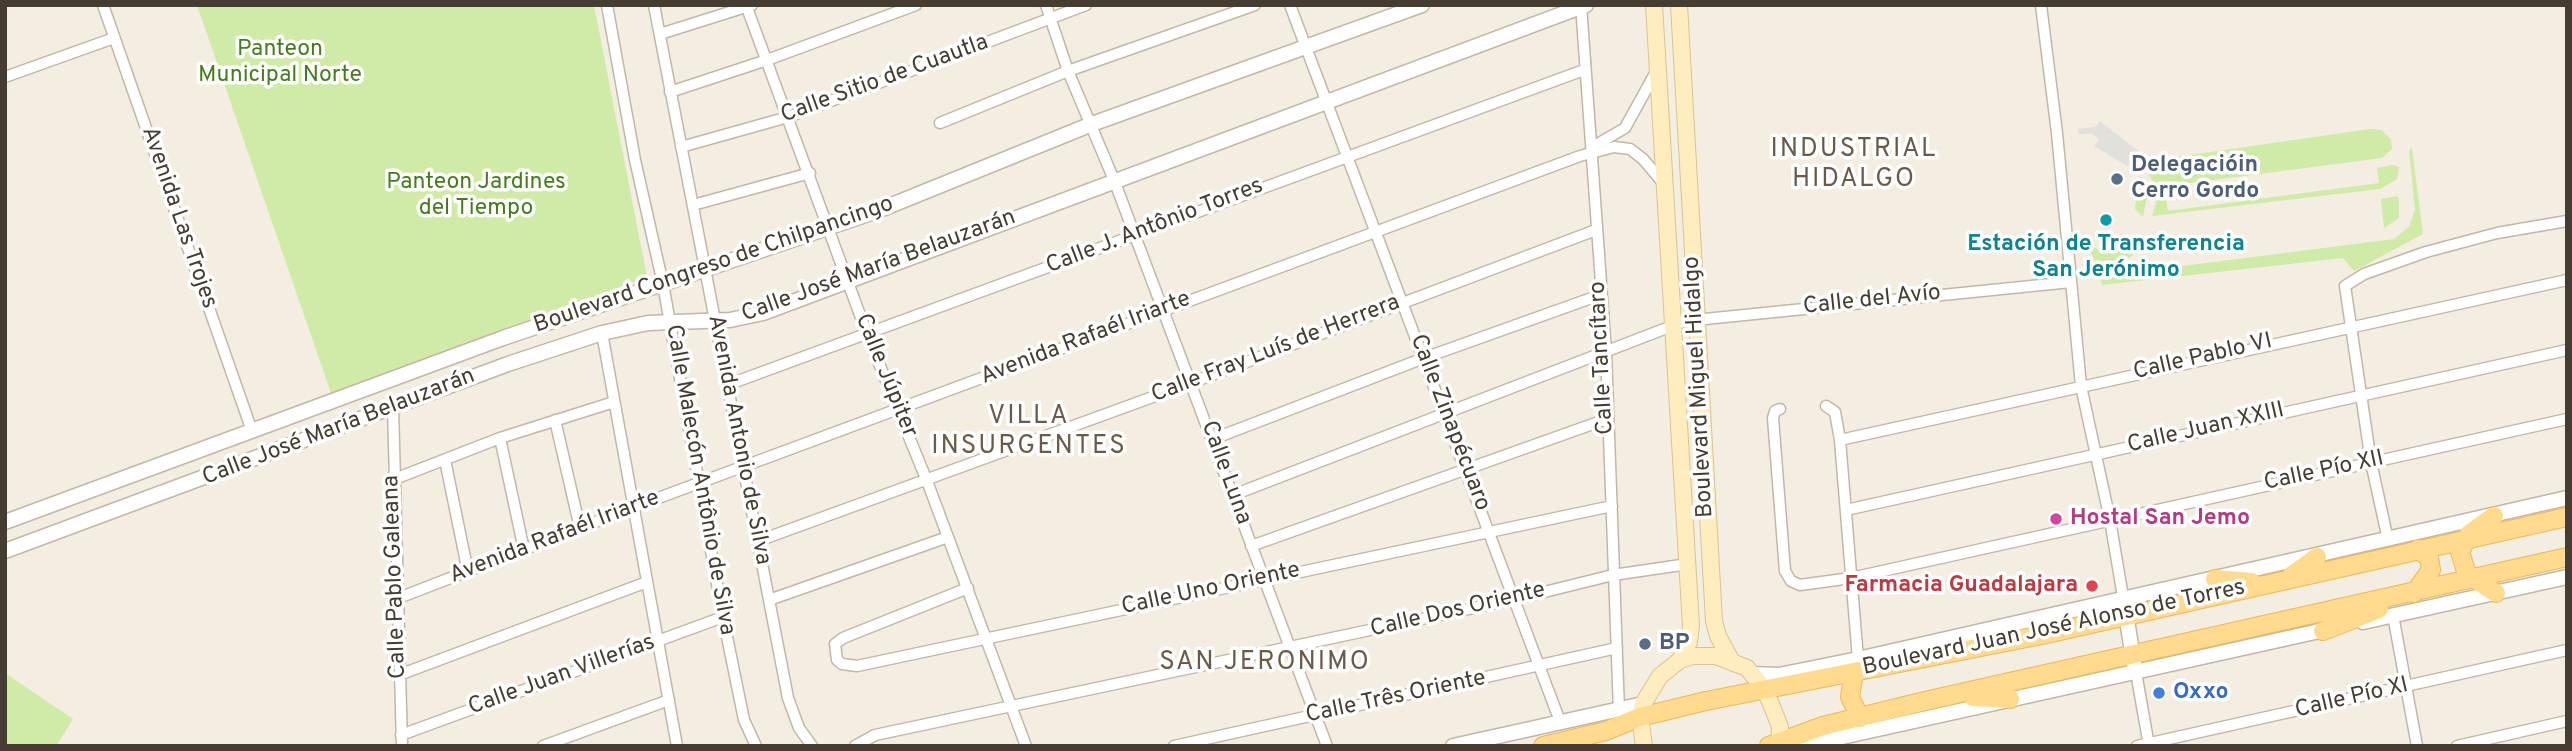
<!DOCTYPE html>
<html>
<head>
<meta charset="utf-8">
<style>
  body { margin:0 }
  #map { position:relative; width:2572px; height:751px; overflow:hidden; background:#f3ede2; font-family:Overpass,sans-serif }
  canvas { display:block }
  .frame { position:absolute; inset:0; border:7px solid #453d32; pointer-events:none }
</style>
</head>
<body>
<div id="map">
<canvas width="2572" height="751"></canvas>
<div class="frame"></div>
</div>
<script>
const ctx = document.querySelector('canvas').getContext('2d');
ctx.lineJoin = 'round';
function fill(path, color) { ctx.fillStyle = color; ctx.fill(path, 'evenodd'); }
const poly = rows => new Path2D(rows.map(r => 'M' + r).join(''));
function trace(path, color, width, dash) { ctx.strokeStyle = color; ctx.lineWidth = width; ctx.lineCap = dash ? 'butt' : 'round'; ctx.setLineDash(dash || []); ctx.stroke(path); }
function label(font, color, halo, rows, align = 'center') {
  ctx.font = font + ' Overpass,sans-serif'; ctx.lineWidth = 7; ctx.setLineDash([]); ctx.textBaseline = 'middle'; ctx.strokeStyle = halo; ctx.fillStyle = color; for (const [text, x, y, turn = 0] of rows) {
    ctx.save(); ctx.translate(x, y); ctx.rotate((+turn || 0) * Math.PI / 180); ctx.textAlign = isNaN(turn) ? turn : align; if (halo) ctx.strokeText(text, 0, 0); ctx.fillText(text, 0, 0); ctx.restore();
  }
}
fill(poly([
  [197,5,594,5,647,277,332,396],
  [2370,129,2381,130,2391,139,2392,149,2382,158,2167,186,2154,183,2149,175,2151,163,2162,159],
  [2412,148,2423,234,2354,271,2343,258,2102,285,2101,280,2136,272,2394,239,2409,227,2415,210,2409,150],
  [2393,165,2399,167,2397,179,2380,189,2152,216,2156,202,2165,195,2168,211,2379,183,2377,168],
  [2139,176,2152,194,2146,201,2143,217,2135,209],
  [2397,196,2399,199,2399,218,2384,228,2381,199],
  [2124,243,2135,251,2133,255,2116,266,2098,270,2091,253,2094,247,2102,252,2111,252,2112,245],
  [5,673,73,719,56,746,5,746]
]), '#d0eba7');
fill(poly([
  [2100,121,2140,152,2129,167,2094,146,2099,139,2092,134,2079,134,2078,129,2095,127]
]), '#e3e0dc');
const minor = poly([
  [103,5,252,431],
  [607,5,635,160,663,284,723,617,744,720,756,746],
  [654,5,788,698,799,728,812,746],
  [746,5,867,334,927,481,1026,746],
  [1046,5,1068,71,1114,180,1327,746],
  [1290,5,1561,724],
  [1581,5,1606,352,1619,711],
  [2041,5,2057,133,2081,386,2110,520,2123,597],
  [660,34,752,5],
  [5,77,114,38],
  [670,92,767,60,916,5],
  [940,123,1068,71,1255,5],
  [1594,146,1625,128,1657,70],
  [681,147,788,117,1086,5],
  [693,205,810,173],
  [602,333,677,746],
  [727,385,1584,70],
  [1826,406,1835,412,1840,440,1858,659],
  [393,407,402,746],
  [1780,409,1775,411,1773,418,1785,571,1791,581,1800,585,1851,578,2567,419],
  [555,420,580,528],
  [500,438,524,550],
  [1213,439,1424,358,1600,295],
  [1840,440,2567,280],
  [445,460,468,572],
  [392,480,500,438,614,402],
  [1233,495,1685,321,2071,282],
  [1846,510,2567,350],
  [2388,540,2371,462,2345,286,2364,274,2426,252,2497,233,2567,221],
  [758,541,1191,383,1596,230],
  [1251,546,1607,419],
  [968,588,843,638,835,644,837,660,842,664,857,666,1612,506],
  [396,599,634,507,1580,156,1614,147,1630,149,1643,159,1664,184],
  [769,600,948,537],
  [2393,615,2417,746],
  [2136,672,2149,746],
  [399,675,647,582],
  [401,735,723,617],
  [543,746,669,700],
  [855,746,875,735,1516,599,1613,575,1688,564],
  [1174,746,1617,648],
  [2137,746,2567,650],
  [2457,746,2567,721]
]);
const tertiary = poly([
  [5,522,503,338,877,211,1092,124,1422,5],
  [5,551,508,364,602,333,648,323,730,320,763,313,1586,5],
  [2125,608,2134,664],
  [2363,622,2567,577],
  [1752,674,1779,675,1858,659,2567,498],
  [1453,746,1643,704],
  [1801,746,2333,628]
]);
const secondary = poly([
  [1679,5,1714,621,1718,636,1731,660],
  [1680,660,1693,656,1716,656,1747,668,1765,690,1775,714,1780,727,1779,746],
  [1644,746,1640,717,1643,704,1660,676,1680,660,1689,642,1691,626,1654,5]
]);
const primary = poly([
  [2494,516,2469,534,2460,552,2467,574,2496,593],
  [2292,575,2317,557],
  [2215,579,2252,582],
  [2414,593,2431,570,2429,558,2418,549],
  [2323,631,2379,609],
  [1854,672,1850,697,1860,718],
  [1973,697,2010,699],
  [1543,746,1606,731,1640,717,1706,701,2042,635,2567,517],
  [1769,746,1823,726,1925,701,2567,557]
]);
trace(minor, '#c2b7a7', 13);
trace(tertiary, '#c2b7a7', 17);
trace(secondary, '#dac390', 18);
trace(primary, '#edb956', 20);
trace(minor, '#fff', 10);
trace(tertiary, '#fff', 14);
trace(secondary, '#ffedc0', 16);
trace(primary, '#ffda8f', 18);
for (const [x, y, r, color] of [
  [2117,179,7,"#5c6f8a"],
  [2106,220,7,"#0f9aa8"],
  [2056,519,7,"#d1479c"],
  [2092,586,7,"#e0444e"],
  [1645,644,7,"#5c6f8a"],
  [2159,693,7,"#3f7fe0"]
]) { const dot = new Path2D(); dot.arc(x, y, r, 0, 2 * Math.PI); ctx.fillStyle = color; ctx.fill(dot); trace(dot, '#fff', 2.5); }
label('23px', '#487b21', '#fff', [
  ["Panteon",280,50],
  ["Municipal Norte",280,76],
  ["Panteon Jardines",476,183],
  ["del Tiempo",476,209]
]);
label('23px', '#453d32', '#fff', [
  ["Calle Sitio de Cuautla",885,80,-20],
  ["Avenida Las Trojes",178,218,71],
  ["Calle J. Antônio Torres",1155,227,-21],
  ["Boulevard Congreso de Chilpancingo",714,266,-19],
  ["Calle José María Belauzarán",879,267,-20],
  ["Calle del Avío",1872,301,-6],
  ["Avenida Rafaél Iriarte",1086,339,-21],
  ["Calle Fray Luís de Herrera",1276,350,-21],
  ["Calle Tancítaro",1603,358,-93],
  ["Calle Pablo VI",2203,358,-13],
  ["Calle Júpiter",885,376,68],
  ["Boulevard Miguel Hidalgo",1700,387,-93],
  ["Calle Zinapécuaro",1449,423,69],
  ["Calle José María Belauzarán",339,428,-21],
  ["Calle Juan XXIII",2206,429,-13],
  ["Avenida Antonio de Silva",738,440,79],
  ["Calle Pío XII",2324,472,-12],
  ["Calle Luna",1225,473,70],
  ["Calle Malecón Antônio de Silva",699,480,80],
  ["Avenida Rafaél Iriarte",555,538,-21],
  ["Calle Pablo Galeana",396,577,-92],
  ["Calle Uno Oriente",1211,590,-12],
  ["Calle Dos Oriente",1458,611,-13],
  ["Boulevard Juan José Alonso de Torres",2054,629,-12],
  ["Calle Juan Villerías",562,676,-20],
  ["Calle Três Oriente",1396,698,-12],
  ["Calle Pío XI",2352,699,-13]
]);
label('bold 23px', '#4e5e75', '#fff', [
  ["Delegacióin",2131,166],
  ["Cerro Gordo",2131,192],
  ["BP",1659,644]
], 'left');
label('bold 23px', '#0d838f', '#fff', [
  ["Estación de Transferencia",2106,245],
  ["San Jerónimo",2106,271]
]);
label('bold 23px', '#b23c85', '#fff', [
  ["Hostal San Jemo",2070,519]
], 'left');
label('bold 23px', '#be3a42', '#fff', [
  ["Farmacia Guadalajara",2078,586]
], 'right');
label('bold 23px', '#366cbe', '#fff', [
  ["Oxxo",2173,693]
], 'left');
ctx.letterSpacing = '2px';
label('26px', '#695a49', '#fff', [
  ["INDUSTRIAL",1854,151],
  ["HIDALGO",1854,181],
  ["VILLA",1029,418],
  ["INSURGENTES",1029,448],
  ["SAN JERONIMO",1265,664]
]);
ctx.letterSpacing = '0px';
</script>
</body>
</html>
